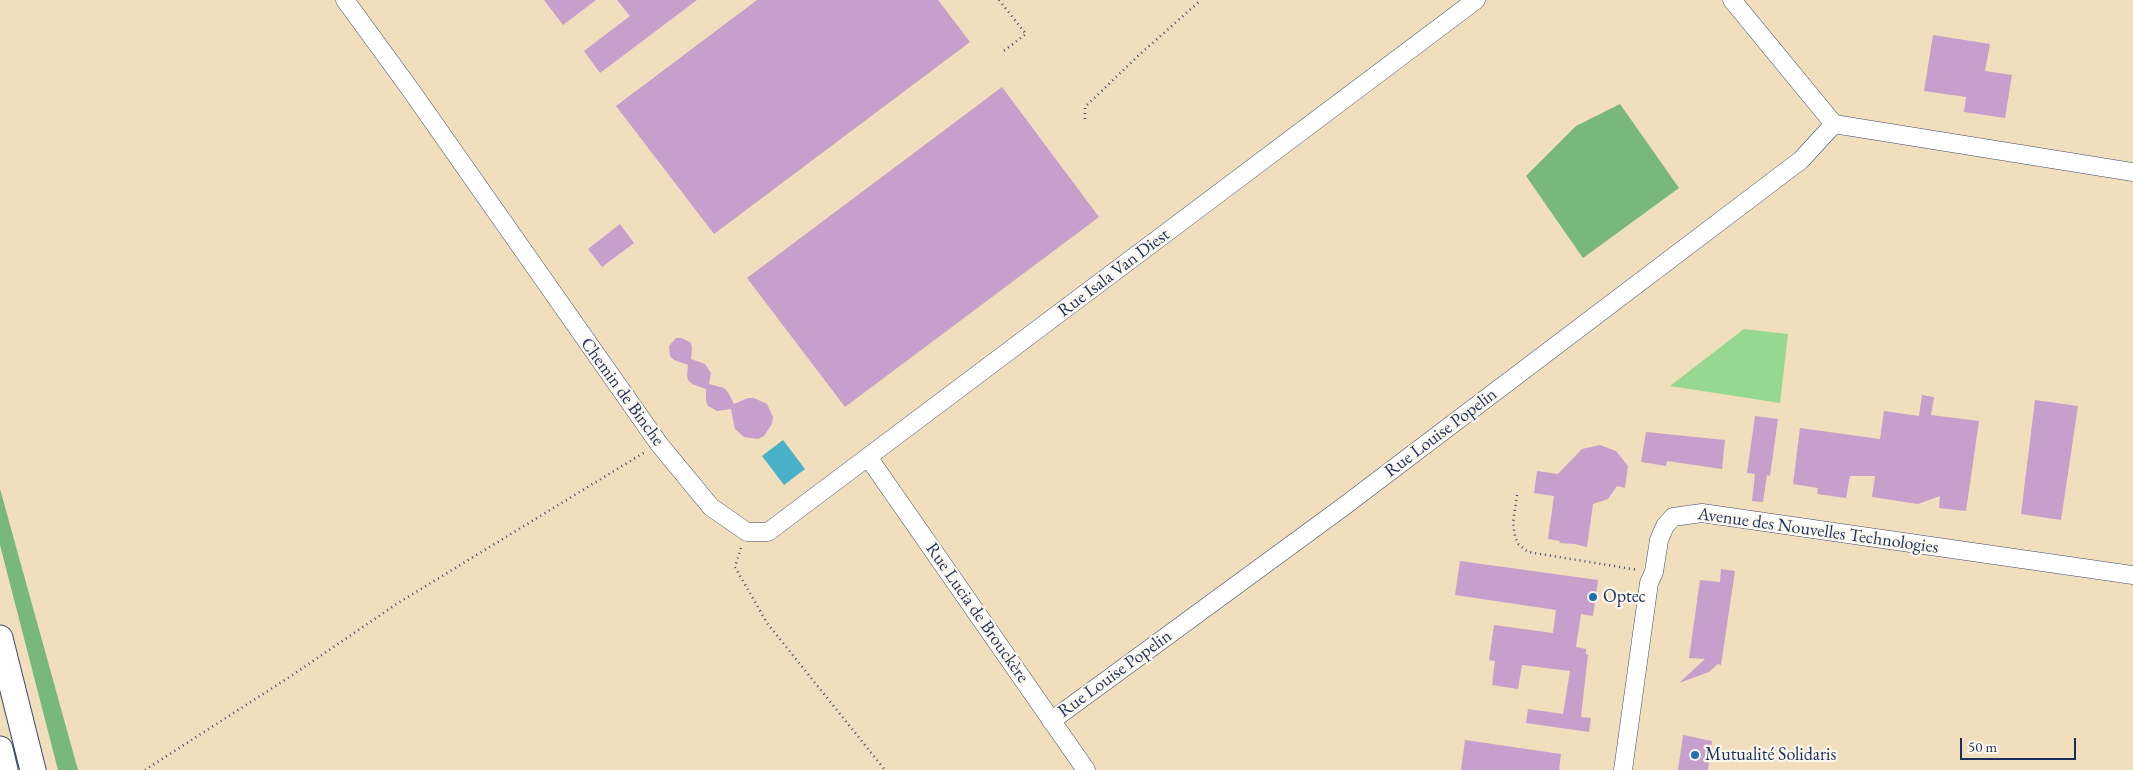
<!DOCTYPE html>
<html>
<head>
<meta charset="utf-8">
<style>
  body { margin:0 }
  #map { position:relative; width:2133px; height:770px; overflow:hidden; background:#f0debd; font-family:"EB Garamond",serif }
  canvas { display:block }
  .scale { position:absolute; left:1960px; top:738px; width:116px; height:22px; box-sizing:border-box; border:2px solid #1b2f5e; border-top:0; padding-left:6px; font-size:15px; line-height:18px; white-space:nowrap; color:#1b2f5e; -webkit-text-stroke:4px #fbf7ec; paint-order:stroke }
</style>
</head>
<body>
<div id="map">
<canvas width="2133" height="770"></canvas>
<div class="scale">50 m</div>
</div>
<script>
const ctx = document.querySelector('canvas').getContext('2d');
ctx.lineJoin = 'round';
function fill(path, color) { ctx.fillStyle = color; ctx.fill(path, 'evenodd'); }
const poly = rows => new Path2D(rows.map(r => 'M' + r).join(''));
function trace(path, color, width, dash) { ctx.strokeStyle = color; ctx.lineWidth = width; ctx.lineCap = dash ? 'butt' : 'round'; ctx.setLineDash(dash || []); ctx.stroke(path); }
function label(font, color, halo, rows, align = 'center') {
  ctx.font = font + ' "EB Garamond",serif'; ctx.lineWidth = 4.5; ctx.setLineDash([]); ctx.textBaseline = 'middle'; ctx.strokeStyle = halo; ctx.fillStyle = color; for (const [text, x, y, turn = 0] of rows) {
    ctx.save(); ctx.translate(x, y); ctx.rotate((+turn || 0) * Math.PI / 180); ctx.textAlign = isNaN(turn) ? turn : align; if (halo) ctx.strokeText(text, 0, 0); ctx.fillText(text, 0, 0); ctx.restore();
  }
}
fill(poly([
  [1744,329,1788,334,1780,403,1670,386]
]), '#96d88f');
fill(poly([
  [1620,104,1679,188,1583,258,1526,176,1576,126],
  [0,489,78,770,58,770,0,545]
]), '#78b87a');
fill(poly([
  [783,440,805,469,784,485,762,456]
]), '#49b1c7');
fill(poly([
  [544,0,596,0,563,25],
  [617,0,697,0,600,73,584,51,630,16],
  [757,0,938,0,970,42,714,234,616,106],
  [1933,35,1990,44,1985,71,2012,75,2005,118,1964,112,1966,97,1924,91],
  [1002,87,1099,217,845,407,747,278],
  [620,224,634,243,602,267,588,249],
  [676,338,682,338,691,343,692,348,691,359,705,364,711,373,709,384,724,388,728,392,734,404,748,398,754,398,767,404,773,417,772,424,764,436,758,439,744,437,735,429,731,409,717,411,708,406,706,401,706,389,692,384,688,380,687,375,688,365,674,360,670,356,669,346],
  [1922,395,1934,397,1931,415,1979,421,1966,511,1939,508,1940,496,1918,504,1872,497,1875,476,1850,476,1846,498,1817,494,1818,488,1793,484,1800,428,1880,439,1884,411,1919,416],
  [2035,400,2078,406,2061,520,2021,514],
  [1755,416,1778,419,1770,476,1767,475,1763,502,1752,501,1755,474,1747,473],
  [1646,432,1725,440,1722,469,1667,461,1666,466,1641,462],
  [1600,445,1616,451,1628,466,1625,488,1617,486,1608,499,1593,504,1587,547,1575,544,1559,543,1560,541,1548,539,1554,496,1534,493,1537,471,1558,474,1582,449],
  [1460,561,1598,580,1593,616,1581,614,1576,647,1586,649,1586,654,1588,655,1581,717,1591,718,1589,732,1526,723,1528,709,1563,714,1570,671,1522,665,1518,689,1492,685,1495,661,1489,660,1494,625,1553,633,1556,610,1455,595],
  [1721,569,1735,571,1721,665,1718,664,1709,672,1679,683,1705,659,1689,658,1700,580,1720,582],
  [1683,735,1712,741,1708,770,1678,770],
  [1465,740,1561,754,1559,770,1461,770]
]), '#c79fcc');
const minor = poly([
  [345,0,410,89,659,444,711,507,747,532,768,532,1476,0],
  [1732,0,1834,124],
  [868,457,1086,770],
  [1051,721,1343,507,1801,160,1834,124,2133,172],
  [1623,770,1649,583,1654,572,1659,540,1665,526,1673,517,1702,513,2133,575]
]);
const highway = poly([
  [0,638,33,770],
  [0,749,5,770]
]);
trace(minor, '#3b496c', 19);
trace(highway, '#3b496c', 27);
trace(poly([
  [999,0,1026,34,1001,53],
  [1085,119,1085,107,1139,55,1201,0],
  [1517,495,1513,523,1515,536,1518,544,1528,552,1638,570],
  [741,548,735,567,767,623,885,770],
  [145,770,291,676,398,603,645,452]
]), '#3b496c', 2.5, [1, 4]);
trace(minor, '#fff', 18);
trace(highway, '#fff', 25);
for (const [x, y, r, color] of [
  [1593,597,5,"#1f6fb2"],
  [1695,755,5,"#1f6fb2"]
]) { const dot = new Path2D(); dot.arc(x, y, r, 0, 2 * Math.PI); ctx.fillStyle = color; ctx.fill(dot); trace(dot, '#fbf7ec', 2); }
label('18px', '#1b2f5e', '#fbf7ec', [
  ["Rue Isala Van Diest",1114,273,-37],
  ["Chemin de Binche",622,392,54],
  ["Rue Louise Popelin",1441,433,-37],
  ["Avenue des Nouvelles Technologies",1818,531,8],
  ["Rue Lucia de Brouckère",977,613,55],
  ["Rue Louise Popelin",1115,674,-36]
]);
label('18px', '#1b2f5e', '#fbf7ec', [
  ["Optec",1603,597],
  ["Mutualité Solidaris",1705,755]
], 'left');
</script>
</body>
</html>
